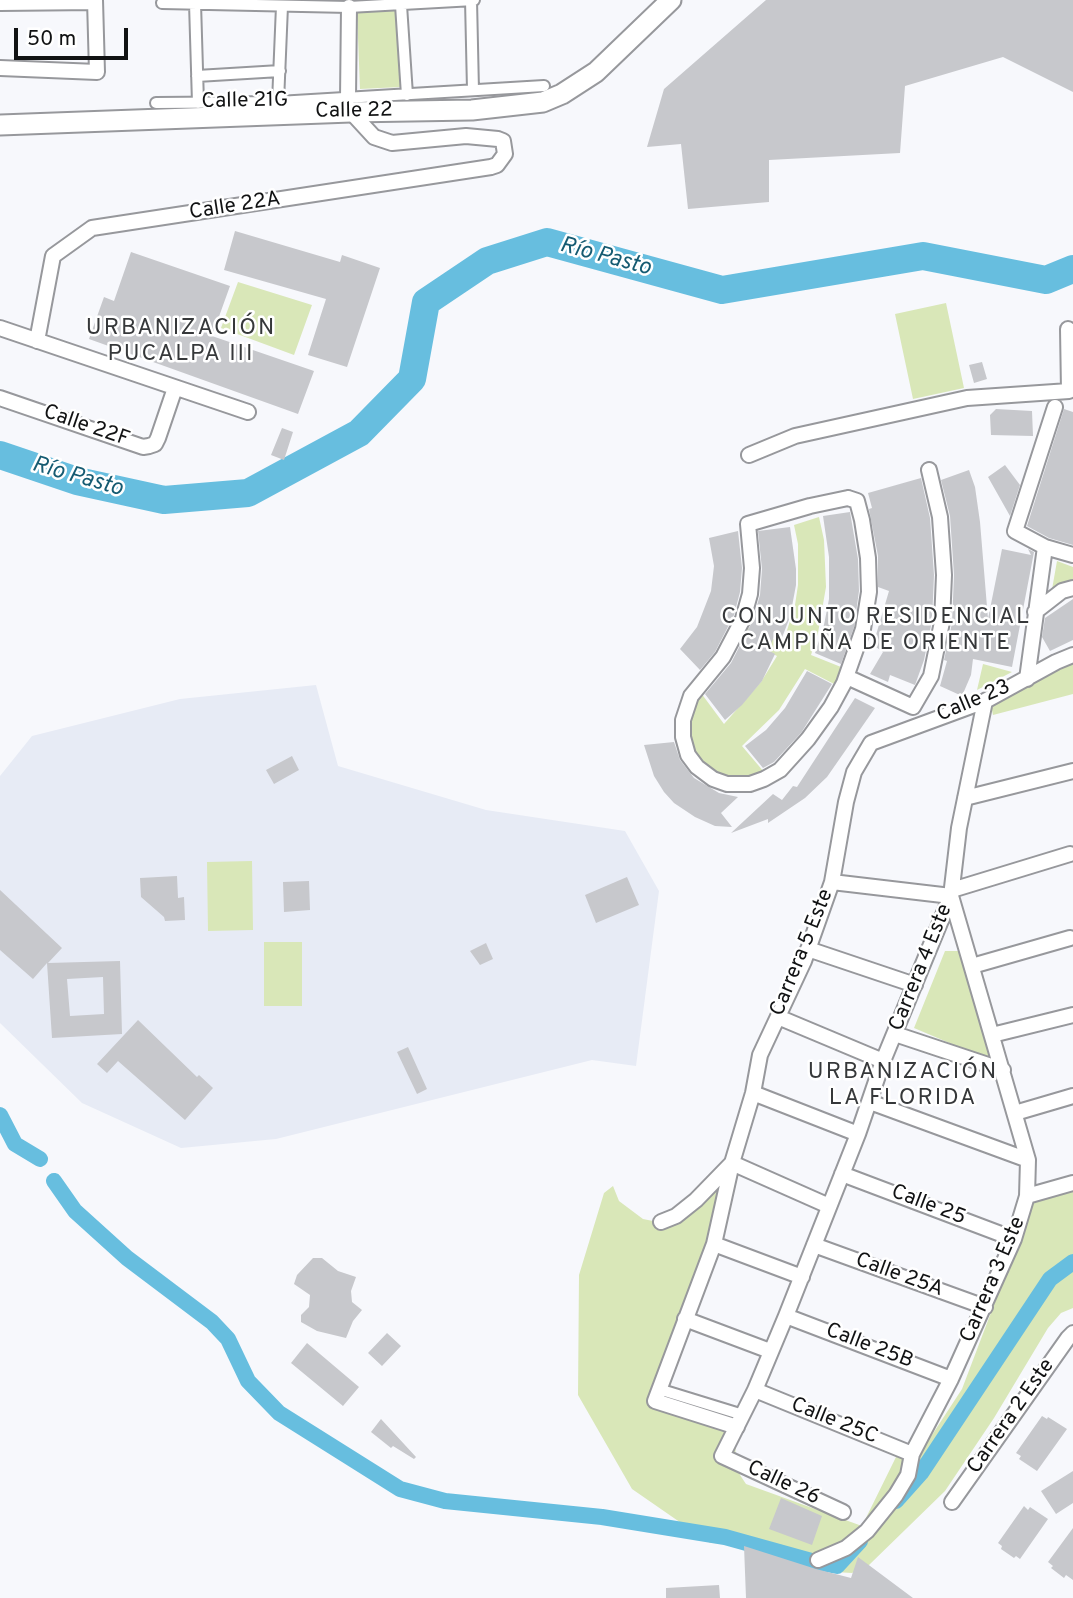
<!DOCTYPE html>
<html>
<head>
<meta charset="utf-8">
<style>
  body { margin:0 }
  #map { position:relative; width:1073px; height:1598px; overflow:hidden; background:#f7f8fc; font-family:Overpass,sans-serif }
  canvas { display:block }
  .scale { position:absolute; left:14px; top:28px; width:114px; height:32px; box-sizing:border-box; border:4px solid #111213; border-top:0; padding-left:9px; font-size:21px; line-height:24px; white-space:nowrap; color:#111213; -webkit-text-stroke:5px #fff; paint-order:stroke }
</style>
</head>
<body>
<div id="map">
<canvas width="1073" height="1598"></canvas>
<div class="scale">50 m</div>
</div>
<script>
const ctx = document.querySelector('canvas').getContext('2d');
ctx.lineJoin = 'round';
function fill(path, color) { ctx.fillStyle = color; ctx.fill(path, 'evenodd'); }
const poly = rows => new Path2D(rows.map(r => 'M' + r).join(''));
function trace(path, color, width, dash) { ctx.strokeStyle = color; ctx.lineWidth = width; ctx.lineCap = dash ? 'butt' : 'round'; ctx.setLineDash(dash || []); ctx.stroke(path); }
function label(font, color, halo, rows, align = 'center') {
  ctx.font = font + ' Overpass,sans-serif'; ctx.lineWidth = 5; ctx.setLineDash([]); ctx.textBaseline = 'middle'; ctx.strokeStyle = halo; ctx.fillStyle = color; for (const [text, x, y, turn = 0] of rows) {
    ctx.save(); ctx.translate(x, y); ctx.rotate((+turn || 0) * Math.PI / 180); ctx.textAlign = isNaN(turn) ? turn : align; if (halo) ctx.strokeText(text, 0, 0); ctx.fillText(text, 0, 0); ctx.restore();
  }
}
fill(poly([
  [316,685,338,766,486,810,625,831,659,891,636,1066,592,1060,276,1139,181,1148,82,1103,0,1023,0,776,32,736,180,699]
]), '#e7ebf5');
fill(poly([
  [398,10,401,87,360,89,357,12],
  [238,282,312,305,294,355,221,328],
  [946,303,964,388,913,399,895,314],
  [819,517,824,540,826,587,818,633,811,655,846,669,838,686,805,669,779,710,742,746,764,772,751,777,726,777,716,773,703,763,694,750,689,734,690,717,701,693,724,724,761,682,777,656,743,639,748,628,783,643,795,605,798,585,798,544,794,525],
  [1057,561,1073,567,1073,582,1051,595],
  [1073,656,1073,694,993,715,990,701],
  [983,664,1012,672,977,690],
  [252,861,253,930,208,931,207,862],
  [264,942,302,942,302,1006,264,1006],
  [945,951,962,951,992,1061,914,1028],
  [741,1163,724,1235,708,1245,680,1313,660,1378,662,1397,685,1410,747,1425,736,1445,735,1459,740,1475,746,1484,862,1526,896,1457,915,1461,962,1389,1039,1186,1073,1177,1073,1308,1061,1313,1048,1328,994,1418,945,1491,869,1565,852,1573,835,1572,815,1559,789,1550,749,1544,710,1543,632,1489,578,1395,579,1275,604,1193,613,1186,619,1201,643,1219,668,1224]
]), '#d9e7b8');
trace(poly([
  [0,1115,15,1144,40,1159],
  [54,1181,75,1211,127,1258,212,1322,228,1339,248,1381,279,1413,400,1489,445,1501,602,1517,725,1537,815,1562,837,1566,860,1541],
  [896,1501,921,1473,1050,1279,1073,1262]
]), '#67bedf', 16);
trace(poly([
  [0,455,77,481,164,500,248,493,359,433,412,379,426,302,487,261,547,242,722,290,923,256,1046,280,1073,269]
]), '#67bedf', 28);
fill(poly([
  [766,0,1073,0,1073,92,1003,57,905,86,900,153,769,160,769,202,688,209,681,144,647,147,664,89],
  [235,231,340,262,342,255,380,268,347,367,308,355,326,299,224,270],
  [131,252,230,286,212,336,314,371,298,414,89,339,104,297,114,301],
  [982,362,987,379,974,383,969,365],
  [996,409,1032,411,1033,436,991,435,990,415],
  [1064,409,1073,412,1073,545,1049,538,1027,526],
  [282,428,293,432,284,460,271,455],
  [1005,465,1020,485,1010,516,988,477],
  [969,470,975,487,980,522,988,619,1002,549,1031,555,1028,549,1034,552,1012,667,973,659,971,675,962,696,940,686,947,661,944,660,952,623,954,575,950,516,941,480],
  [921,478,930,518,934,575,932,621,924,660,915,685,890,675,888,682,870,674,883,652,873,645,889,591,878,587,878,556,869,509,872,508,868,493],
  [850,512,858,559,859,591,854,627,841,664,815,653,824,625,829,599,829,557,823,516],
  [790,527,796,569,796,585,790,617,781,640,774,637,768,650,775,654,762,681,742,705,725,720,705,694,731,663,752,622,760,595,762,569,758,531],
  [738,531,742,568,740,592,734,615,715,652,700,670,680,649,697,627,711,591,714,566,709,538],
  [1073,599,1073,640,1050,651,1042,637,1045,618],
  [807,671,832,684,801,733,774,762,763,768,745,746,766,730,785,708],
  [855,698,875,708,827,777,805,798,768,823,768,819,731,833,773,794,782,800,793,786,797,787],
  [674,742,680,760,694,778,719,793,738,797,721,813,732,827,715,826,695,817,674,803,664,792,654,776,644,745],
  [292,756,299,770,274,784,266,770],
  [177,876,178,898,184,897,185,920,165,921,164,917,141,897,140,878],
  [627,877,639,905,596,923,585,895],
  [309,881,310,910,284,912,283,882],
  [0,890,62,948,48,963,120,961,122,1034,52,1038,47,963,33,979,0,950],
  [103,977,104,1014,70,1016,67,979],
  [486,943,493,959,480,965,470,951],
  [138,1020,197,1077,199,1075,213,1088,185,1120,118,1061,107,1073,97,1064],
  [408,1047,427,1089,417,1094,397,1052],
  [313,1258,322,1258,338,1271,356,1277,351,1291,352,1302,362,1310,353,1321,346,1338,317,1331,301,1322,301,1315,309,1307,310,1295,294,1284,297,1275],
  [387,1333,401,1346,382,1366,368,1353],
  [307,1343,359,1387,343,1406,291,1363],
  [1042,1416,1047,1419,1048,1417,1067,1429,1037,1471,1019,1459,1021,1456,1016,1453],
  [381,1419,416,1457,414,1459,393,1446,391,1448,371,1432],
  [1073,1471,1073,1503,1056,1514,1041,1491],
  [781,1498,822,1516,812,1545,769,1529],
  [1024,1506,1028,1510,1030,1507,1048,1519,1020,1559,1016,1556,1014,1558,1001,1549,1002,1546,998,1543],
  [1073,1528,1073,1580,1066,1575,1064,1578,1051,1568,1053,1566,1048,1562],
  [744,1546,816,1569,851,1578,858,1557,913,1598,746,1598],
  [719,1585,720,1598,666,1598,666,1588]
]), '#c7c8cc');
const pedestrian = poly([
  [471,0,473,90],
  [162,3,349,7,474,0],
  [195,3,198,103],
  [401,5,407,95],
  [197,76,280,71],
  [278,102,282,6],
  [156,103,278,102,544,86],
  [665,1391,743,1415]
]);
const minor = poly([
  [0,3,95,2],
  [0,68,97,72,95,0],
  [348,98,349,7],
  [0,328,248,412],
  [37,341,53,256,92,228,491,167,497,165,505,154,503,141,498,139,466,136,392,143,374,137,351,112],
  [0,398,143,447,149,446,155,444,158,438,175,388],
  [1055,407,1015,531,1045,547,1073,555],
  [749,455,795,436,967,398,1069,391,1068,329],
  [848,498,857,501,862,520,868,558,869,592,863,629,844,683,831,707,808,739,780,770,764,779,750,784,727,784,713,779,697,767,688,755,683,737,683,720,691,696,723,657,743,619,750,594,752,568,748,524,810,506,848,498],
  [1035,612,1062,591,1073,588],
  [847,677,913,707,931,676,942,622,944,575,940,517,929,470],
  [1027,679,1045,547],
  [965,798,1073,771],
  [952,890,1070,854],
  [808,949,915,985],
  [972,966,1070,938],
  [778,1017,883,1061],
  [895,1034,1003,1070],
  [992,1035,1073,1015],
  [753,1093,858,1134],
  [870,1102,1028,1160],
  [1015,1113,1073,1096],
  [732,1163,829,1206],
  [842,1174,1014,1239],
  [1027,1196,1073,1183],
  [661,1222,676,1216,696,1200,731,1164],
  [714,1244,802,1277],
  [814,1245,985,1307],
  [786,1316,951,1379],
  [685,1319,770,1351],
  [755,1390,912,1454],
  [737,1427,655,1401,714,1244,732,1163,753,1093,760,1055,804,961,832,882,846,802,854,772,871,743,985,701,1056,662,1073,655],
  [952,1502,1068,1338,1073,1333],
  [843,1512,722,1456,755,1390,786,1316,858,1134,883,1061,951,896,959,828,985,701],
  [818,1560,846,1548,867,1531,896,1495,908,1475,912,1454,951,1379,1014,1239,1027,1196,1028,1160,951,896,832,882]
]);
const secondary = poly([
  [0,125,351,112,472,110,543,102,562,94,596,72,671,0]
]);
trace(pedestrian, '#97989c', 14);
trace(minor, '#97989c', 18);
trace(secondary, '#97989c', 23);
trace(pedestrian, '#fff', 10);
trace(minor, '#fff', 14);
trace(secondary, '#fff', 19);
label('21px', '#111213', '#fff', [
  ["Calle 21G",245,102,-1],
  ["Calle 22",354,112,-1],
  ["Calle 22A",235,207,-9],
  ["Calle 22F",86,427,19],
  ["Calle 23",974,702,-23],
  ["Carrera 5 Este",803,953,-68],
  ["Carrera 4 Este",922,968,-68],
  ["Calle 25",928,1206,21],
  ["Calle 25A",899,1276,20],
  ["Carrera 3 Este",994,1280,-67],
  ["Calle 25B",869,1347,21],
  ["Carrera 2 Este",1012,1417,-55],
  ["Calle 25C",834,1422,22],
  ["Calle 26",783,1484,25]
]);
label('italic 23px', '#155b72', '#fff', [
  ["Río Pasto",605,258,15],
  ["Río Pasto",77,478,16]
]);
ctx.letterSpacing = '2px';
label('23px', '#36383a', '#fff', [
  ["URBANIZACIÓN",181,329],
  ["PUCALPA III",181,355],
  ["CONJUNTO RESIDENCIAL",876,618],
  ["CAMPIÑA DE ORIENTE",876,644],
  ["URBANIZACIÓN",903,1073],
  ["LA FLORIDA",903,1099]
]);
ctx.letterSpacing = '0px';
</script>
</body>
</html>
